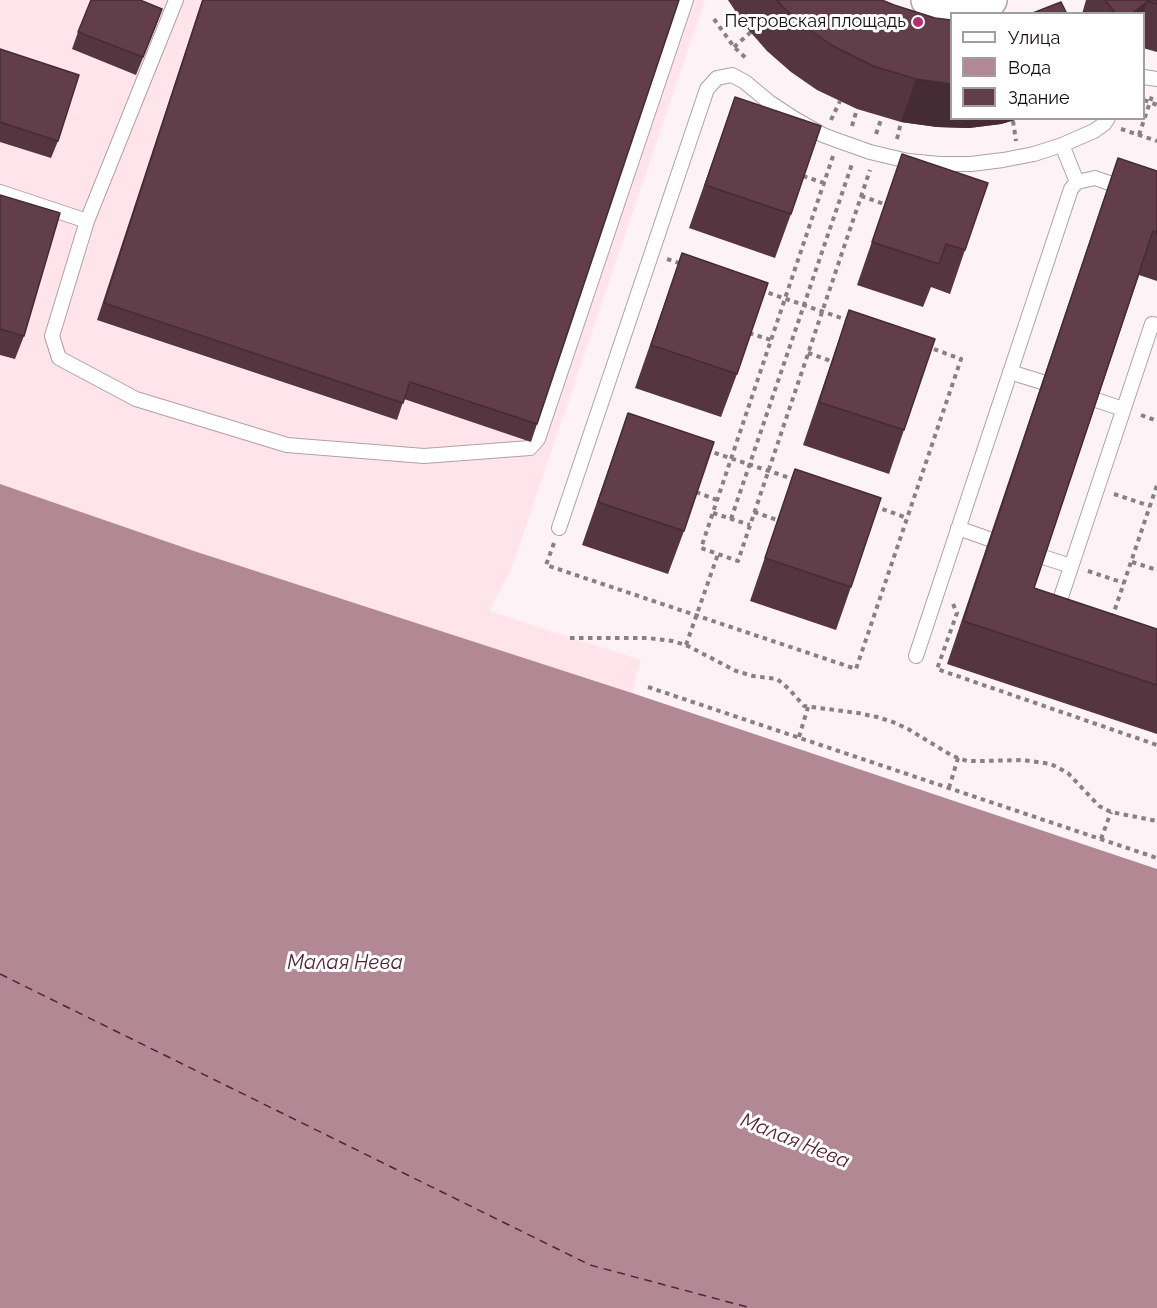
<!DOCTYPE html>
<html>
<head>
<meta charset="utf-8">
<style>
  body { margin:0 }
  #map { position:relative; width:1157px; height:1308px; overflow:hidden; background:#fdf2f5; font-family:Raleway,sans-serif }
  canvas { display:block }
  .legend { position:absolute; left:950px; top:12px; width:195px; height:108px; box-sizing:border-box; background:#fff; border:2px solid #a09e9f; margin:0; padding:8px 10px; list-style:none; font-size:18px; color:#120d0e }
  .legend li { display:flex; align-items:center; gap:12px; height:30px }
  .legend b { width:30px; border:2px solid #a09e9f }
</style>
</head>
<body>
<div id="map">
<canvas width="1157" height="1308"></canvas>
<ul class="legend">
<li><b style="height:8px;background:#fff"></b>Улица</li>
<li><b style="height:16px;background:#b28895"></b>Вода</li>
<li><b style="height:16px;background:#623e4a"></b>Здание</li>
</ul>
</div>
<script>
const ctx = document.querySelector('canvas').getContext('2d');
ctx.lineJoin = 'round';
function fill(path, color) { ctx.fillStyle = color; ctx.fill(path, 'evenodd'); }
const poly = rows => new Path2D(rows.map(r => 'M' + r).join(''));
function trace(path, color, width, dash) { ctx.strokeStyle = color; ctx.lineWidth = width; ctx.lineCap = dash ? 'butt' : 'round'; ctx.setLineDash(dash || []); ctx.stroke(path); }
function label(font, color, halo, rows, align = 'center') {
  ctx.font = font + ' Raleway,sans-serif'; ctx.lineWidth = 6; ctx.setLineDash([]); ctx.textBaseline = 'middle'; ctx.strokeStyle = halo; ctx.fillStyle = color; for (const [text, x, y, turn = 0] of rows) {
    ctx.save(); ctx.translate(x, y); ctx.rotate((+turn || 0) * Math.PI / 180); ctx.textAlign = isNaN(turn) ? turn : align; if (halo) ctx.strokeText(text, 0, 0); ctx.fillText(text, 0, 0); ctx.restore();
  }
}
fill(poly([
  [0,0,705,0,511,570,489,611,641,660,632,693,194,551,0,484]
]), '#ffe4ec');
fill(poly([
  [0,484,194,551,632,693,1157,869,1157,1308,0,1308]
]), '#b28895');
trace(poly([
  [0,974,590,1265,751,1308]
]), '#572136', 1.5, [8, 6]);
const lane = poly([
  [176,0,87,221,52,336,59,358,136,399,287,445,424,456,530,448,538,439,686,0],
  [1144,77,1157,79],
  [1062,145,1077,182],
  [0,192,87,221],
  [1010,372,1042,382],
  [1096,400,1123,409],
  [559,528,707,89,717,78,732,75,745,82,769,102,795,119,823,135,839,141,870,152,908,161,940,164,971,164,1003,160,1034,154,1062,145,1094,131,1104,124,1108,118],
  [958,528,989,539],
  [1043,557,1071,566],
  [1056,612,1152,324,1157,325],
  [916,656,1071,189,1077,182,1095,178,1157,200]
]);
const secondary = poly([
  [928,0,944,3,967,3,990,0]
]);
trace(lane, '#b0a0a4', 16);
trace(secondary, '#b0a0a4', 36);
trace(poly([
  [714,19,734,47,748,60],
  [734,47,751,32],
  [1144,100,1157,105],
  [831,120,840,101],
  [1013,121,1016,141],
  [852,126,857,109],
  [1121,129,1157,141],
  [876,134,882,117],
  [1139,135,1152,96],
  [897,139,901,122],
  [833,156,701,548,738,561,870,170],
  [803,176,824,183],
  [861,196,884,204],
  [667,259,682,264],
  [760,290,850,321],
  [749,333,771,340],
  [808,353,831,361],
  [1141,415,1157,421],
  [706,450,796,480],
  [696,492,717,500],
  [1114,494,1150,506],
  [874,506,907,518],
  [754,512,777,520],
  [713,513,750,525],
  [731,519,852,164],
  [554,543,546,565,856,669,961,359,928,347],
  [1132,562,1157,570],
  [1088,571,1124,583],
  [953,604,957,613,937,669,1157,745],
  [1112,618,1157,485],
  [570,638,648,638,672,641,686,645,736,671,753,676,777,679,789,689,804,706,858,713,877,717,893,722,908,729,951,755,958,758,967,761,983,761,1023,760,1051,764,1068,773,1099,806,1111,812,1157,821],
  [686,645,718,554],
  [648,687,1157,858],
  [799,737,808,707],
  [949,788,958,758],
  [1101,839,1111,812]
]), '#888082', 4, [4.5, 4.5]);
trace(lane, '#fff', 14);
trace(secondary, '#fff', 33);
fill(poly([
  [202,0,679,0,531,442,404,399,397,420,97,320],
  [728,0,882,0,951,118,1022,118,1001,124,969,128,937,127,901,122,857,109,817,90,791,72,767,51,746,27],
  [1086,0,1157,0,1157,52,1143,48,1143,14,1082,14],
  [162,9,136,75,72,49,78,32],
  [0,49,58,141,51,158,0,142],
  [735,97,791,214,775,258,689,228],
  [902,154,965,250,950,294,931,287,923,307,857,285],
  [1118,158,1157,171,1157,281,1139,275,1034,588,1157,629,1157,734,947,664,1103,201],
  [0,195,24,336,15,359,0,355],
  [682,253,737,374,721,417,635,388],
  [849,310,904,430,889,474,803,445],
  [628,413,684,531,668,574,582,545],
  [795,469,851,587,836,630,750,601]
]), '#543540');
fill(poly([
  [1148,1,1143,14,1131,14],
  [162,9,156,26,136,75,143,57],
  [916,79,951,84,951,118,1022,118,1001,124,969,128,937,127,901,122]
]), '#452b34');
const building = poly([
  [91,0,140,0,162,9,143,57,78,32,91,0],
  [203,0,679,0,537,424,410,382,403,403,104,303,203,0],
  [777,0,882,0,894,5,935,18,951,20,951,84,916,79,873,66,833,46,807,28,783,7,777,0],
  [1105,0,1157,0,1157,4,1148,1,1131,14,1116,14,1105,0],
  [1061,2,1067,14,1030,14,1038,11,1061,2],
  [0,49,79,75,58,141,0,122,0,49],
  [735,97,821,126,791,214,705,185,735,97],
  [902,154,988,183,965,250,946,244,939,264,872,242,902,154],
  [1118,158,1157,171,1157,233,1153,231,1034,588,1157,629,1157,685,963,621,1118,158],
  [0,195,60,213,24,336,0,329,0,195],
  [682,253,768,283,737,374,651,345,682,253],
  [849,310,935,339,904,430,819,402,849,310],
  [628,413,714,442,684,531,598,502,628,413],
  [795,469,881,498,851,587,765,558,795,469]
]);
fill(building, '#623e4a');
trace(building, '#452b34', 1.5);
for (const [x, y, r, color] of [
  [918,22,6,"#b72e6b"]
]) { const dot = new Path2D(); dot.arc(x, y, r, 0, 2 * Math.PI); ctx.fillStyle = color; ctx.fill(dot); trace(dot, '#fff', 2); }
label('18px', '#120d0e', '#fff', [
  ["Петровская площадь",906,22]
], 'right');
label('italic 20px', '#572136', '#fff', [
  ["Малая Нева",345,963],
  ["Малая Нева",795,1141,22]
]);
</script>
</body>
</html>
